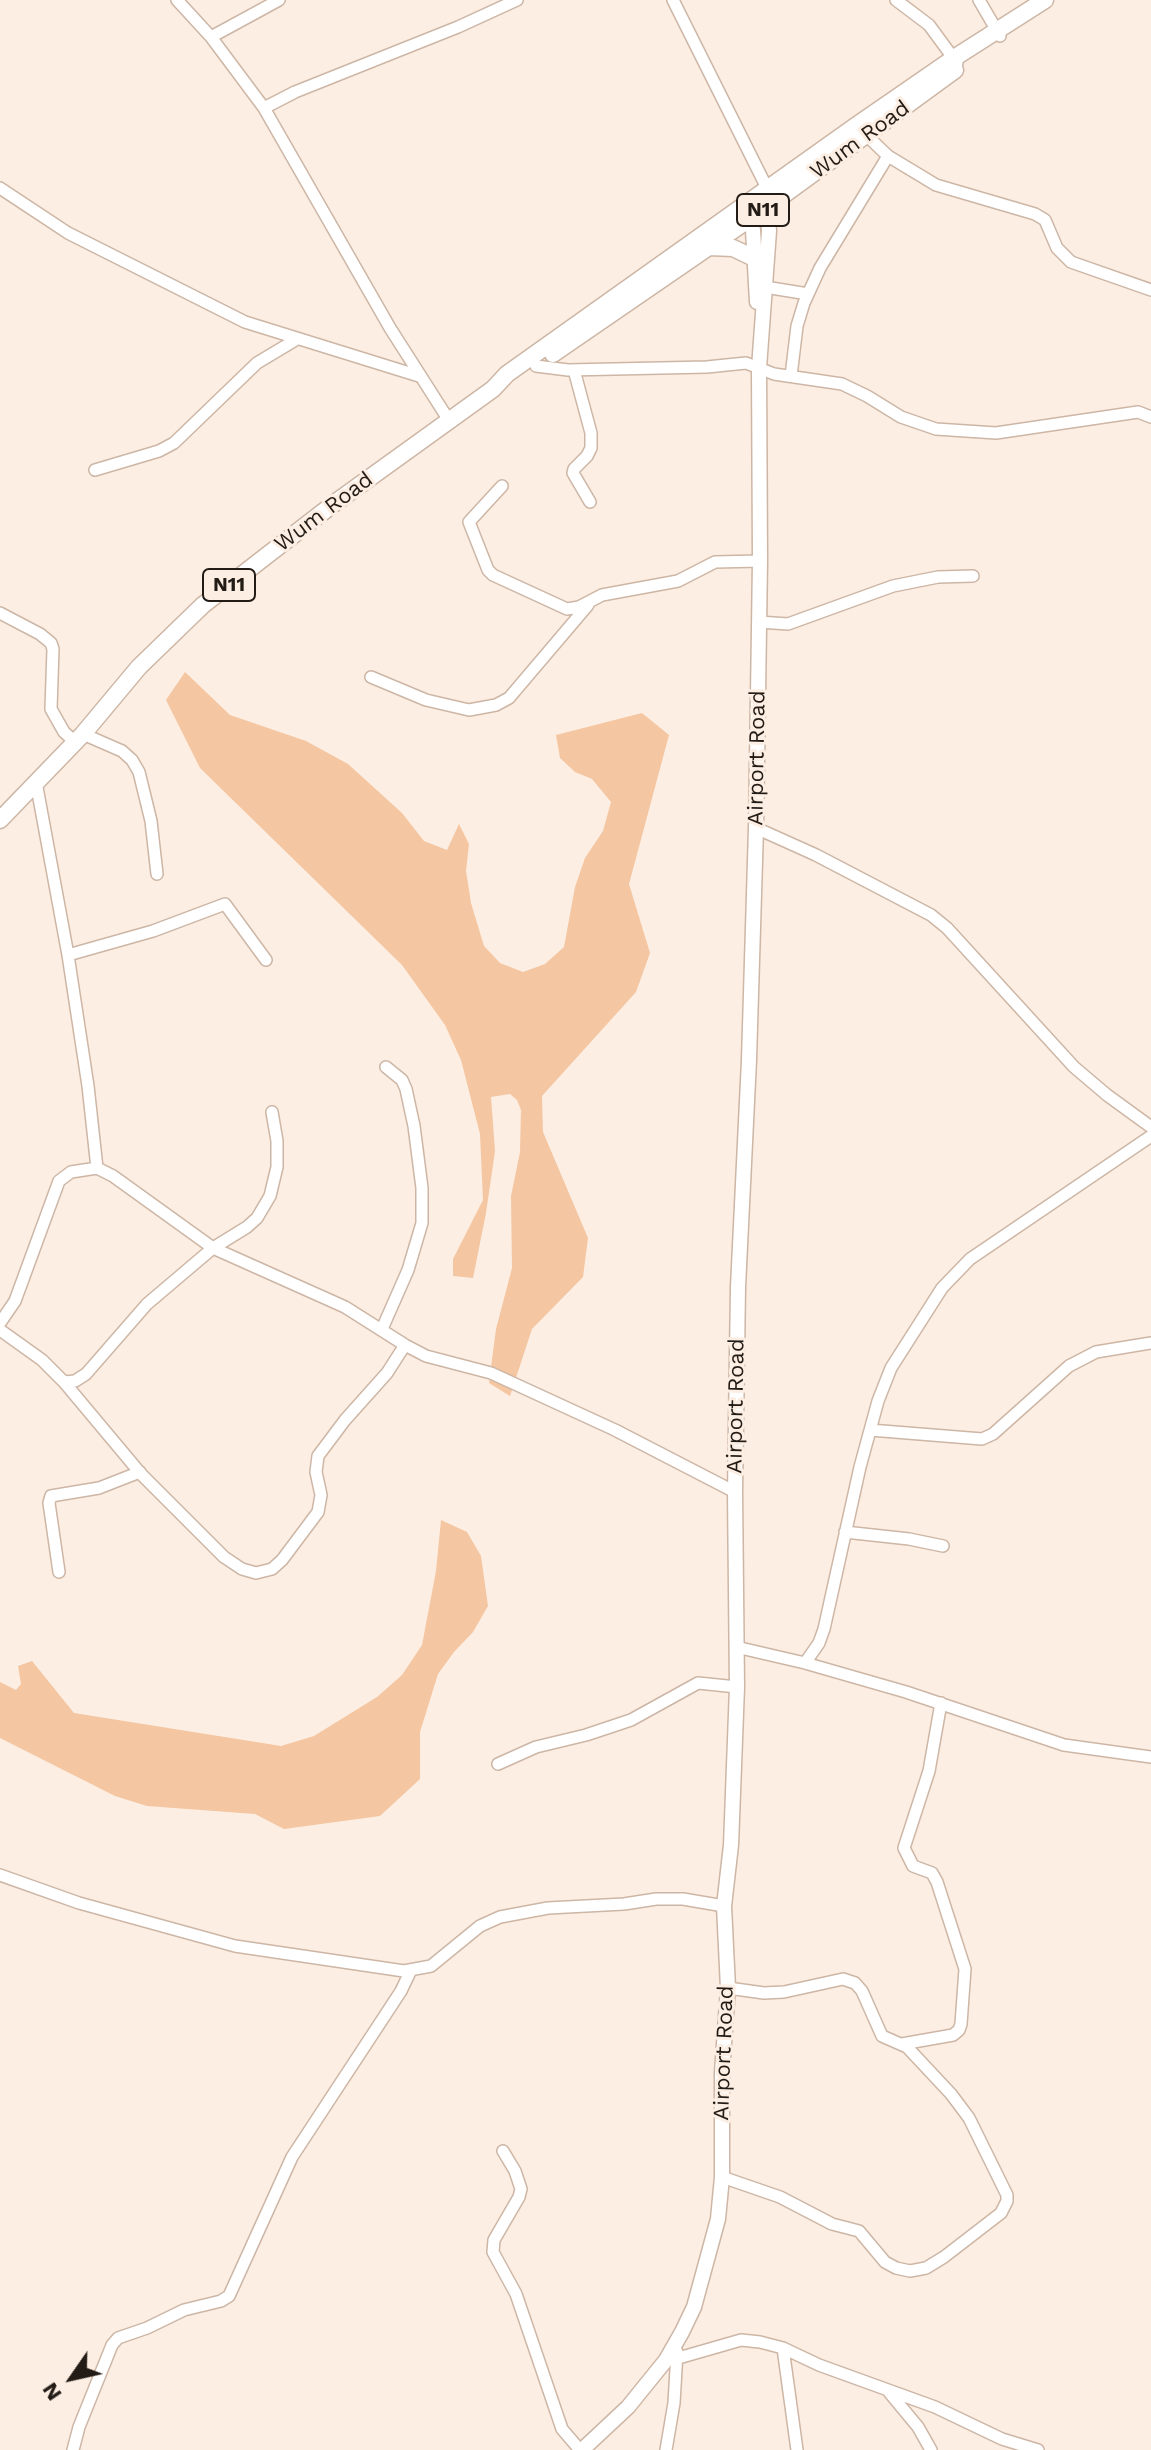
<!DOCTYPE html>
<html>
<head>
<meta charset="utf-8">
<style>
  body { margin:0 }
  #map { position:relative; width:1151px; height:2450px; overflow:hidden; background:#fceee3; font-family:"Work Sans",sans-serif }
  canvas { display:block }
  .north { position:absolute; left:32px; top:2338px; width:80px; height:80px; -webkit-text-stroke:6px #fceee3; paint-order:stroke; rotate:236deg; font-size:22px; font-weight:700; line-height:32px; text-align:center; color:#231b15 }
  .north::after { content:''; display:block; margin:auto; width:28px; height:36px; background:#231b15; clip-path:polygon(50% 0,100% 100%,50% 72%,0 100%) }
</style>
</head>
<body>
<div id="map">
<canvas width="1151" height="2450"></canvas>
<div class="north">N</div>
</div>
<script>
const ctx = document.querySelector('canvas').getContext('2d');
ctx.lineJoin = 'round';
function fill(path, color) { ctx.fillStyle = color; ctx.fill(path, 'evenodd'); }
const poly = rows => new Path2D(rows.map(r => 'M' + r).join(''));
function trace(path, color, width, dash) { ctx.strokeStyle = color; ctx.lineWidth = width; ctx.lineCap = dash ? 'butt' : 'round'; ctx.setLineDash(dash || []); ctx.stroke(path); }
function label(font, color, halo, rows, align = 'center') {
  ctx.font = font + ' "Work Sans",sans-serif'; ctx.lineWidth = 6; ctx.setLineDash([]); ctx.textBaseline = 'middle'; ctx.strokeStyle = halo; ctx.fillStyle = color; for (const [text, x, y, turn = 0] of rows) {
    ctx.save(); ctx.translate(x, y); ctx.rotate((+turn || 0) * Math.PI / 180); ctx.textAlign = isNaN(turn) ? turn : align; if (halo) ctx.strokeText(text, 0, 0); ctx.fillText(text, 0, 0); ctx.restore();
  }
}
fill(poly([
  [185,672,230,715,306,741,348,764,402,813,424,841,447,850,459,824,469,844,466,871,471,903,484,946,500,963,523,972,545,964,564,947,575,887,585,858,603,831,611,802,592,779,575,772,560,758,556,735,642,713,669,735,629,884,650,953,636,992,542,1096,543,1132,588,1238,583,1277,532,1329,510,1396,489,1383,496,1329,512,1268,511,1196,520,1152,521,1110,517,1100,510,1094,491,1097,495,1151,486,1213,473,1278,453,1276,453,1259,483,1200,480,1134,461,1060,445,1025,402,965,200,768,166,700],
  [441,1520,467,1532,481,1556,488,1606,473,1632,454,1652,438,1674,420,1732,420,1779,380,1816,284,1829,255,1814,147,1806,115,1796,0,1738,0,1682,16,1690,21,1684,18,1666,32,1661,74,1713,281,1746,314,1736,377,1697,402,1675,422,1645,436,1571]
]), '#f4c6a1');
const minor = poly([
  [177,0,211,37,264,108,390,328,450,422],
  [673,0,767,188],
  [896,0,929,25,957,63],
  [979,0,1000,36],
  [211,37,279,0],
  [264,108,295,92,458,27,517,0],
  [861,130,888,156,936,185,1035,214,1045,220,1057,248,1071,262,1151,290],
  [0,188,68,233,245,322,419,376],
  [765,287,808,294],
  [536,366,568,370,707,367,746,363,774,374,842,384,867,396,901,417,936,429,996,433,1138,412,1151,417],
  [574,370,591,433,591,448,587,456,574,469,573,473,590,502],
  [791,376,797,326,804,303,820,268,888,156],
  [95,470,159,451,174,443,257,363,297,339],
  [502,486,469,522,488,570,493,575,567,609,579,607,602,595,678,581,715,562,760,561],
  [0,613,40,634,51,643,53,649,51,709,64,732,75,742],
  [759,622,788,624,893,586,938,577,973,576],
  [371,677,426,700,469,710,496,705,509,698,588,605],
  [83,734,122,751,132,760,139,772,151,821,157,874],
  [36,782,68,955,88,1086,97,1168],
  [756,828,816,855,931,915,947,928,1074,1067,1107,1095,1151,1127],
  [68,955,153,931,225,904,266,960],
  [0,1323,15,1301,59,1181,71,1172,97,1168,113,1176,213,1248,345,1307,405,1345,426,1356,491,1373,615,1430,735,1492],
  [382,1329,408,1270,422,1223,422,1188,414,1126,406,1089,402,1080,386,1067],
  [0,1330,42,1360,64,1382,141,1474,224,1557,242,1569,256,1573,272,1569,282,1560,318,1512,321,1495,316,1472,318,1456,345,1420,387,1373,405,1345],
  [64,1382,75,1381,86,1374,147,1304,213,1248,247,1227,257,1218,270,1196,277,1167,277,1141,272,1112],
  [870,1430,982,1439,993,1434,1069,1366,1096,1352,1151,1343],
  [845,1532,909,1539,943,1546],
  [59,1572,49,1503,51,1496,99,1488,140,1472],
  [736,1647,805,1663,906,1692,1064,1745,1151,1757],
  [805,1663,819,1643,824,1629,860,1467,878,1401,891,1368,942,1288,970,1259,1151,1136],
  [498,1764,536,1747,586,1735,631,1720,698,1683,737,1687],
  [0,1875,79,1903,235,1946,404,1971,431,1966,480,1926,500,1917,548,1908,624,1904,656,1899,683,1899,724,1906],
  [902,2044,953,2035,959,2030,961,2024,965,1969,937,1882,932,1873,913,1866,904,1848,929,1771,941,1703],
  [503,2151,515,2171,521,2189,519,2197,494,2240,493,2252,516,2294,562,2429,580,2450],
  [722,2177,780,2197,832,2224,859,2231,885,2262,896,2268,910,2271,926,2268,944,2257,1001,2213,1007,2201,1007,2195,969,2118,951,2094,907,2047,882,2036,862,1991,855,1983,843,1979,784,1992,764,1993,728,1988],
  [783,2348,797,2450],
  [675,2359,741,2340,760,2342,783,2348,819,2365,935,2407,1002,2439,1038,2450],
  [889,2392,918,2427,931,2450],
  [73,2450,79,2427,112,2345,118,2338,147,2328,184,2310,221,2301,229,2296,292,2157,401,1991,411,1970],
  [666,2450,674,2403,677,2352]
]);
const major = poly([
  [747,212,753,230,757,302],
  [582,2450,628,2407,666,2360,682,2332,694,2307,718,2219,722,2177,722,2072,728,1988,724,1906,731,1845,737,1687,735,1492,738,1287,749,1060,756,828,760,561,759,368,769,231,767,207,763,201]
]);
const highway = poly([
  [709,247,733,248,754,258],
  [553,354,767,207,955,70],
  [0,820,83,734,139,667,203,605,332,505,493,389,507,374,857,125,954,58,1045,0]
]);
trace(minor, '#cdb6a5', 14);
trace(major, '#cdb6a5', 17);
trace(highway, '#cdb6a5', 19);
trace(minor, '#fff', 11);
trace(major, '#fff', 14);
trace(highway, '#fff', 16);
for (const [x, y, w] of [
  [763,210,52],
  [229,585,52]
]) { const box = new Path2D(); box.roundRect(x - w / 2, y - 16, w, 32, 6); ctx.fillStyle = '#fceee3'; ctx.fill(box); trace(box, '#231b15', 2); }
label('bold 20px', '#231b15', null, [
  ["N11",763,210],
  ["N11",229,585]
]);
label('22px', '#231b15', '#fceee3', [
  ["Wum Road",860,140,-36],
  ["Wum Road",324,512,-37],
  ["Airport Road",757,758,-89],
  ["Airport Road",736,1406,-89],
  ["Airport Road",724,2053,-88]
]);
</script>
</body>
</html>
